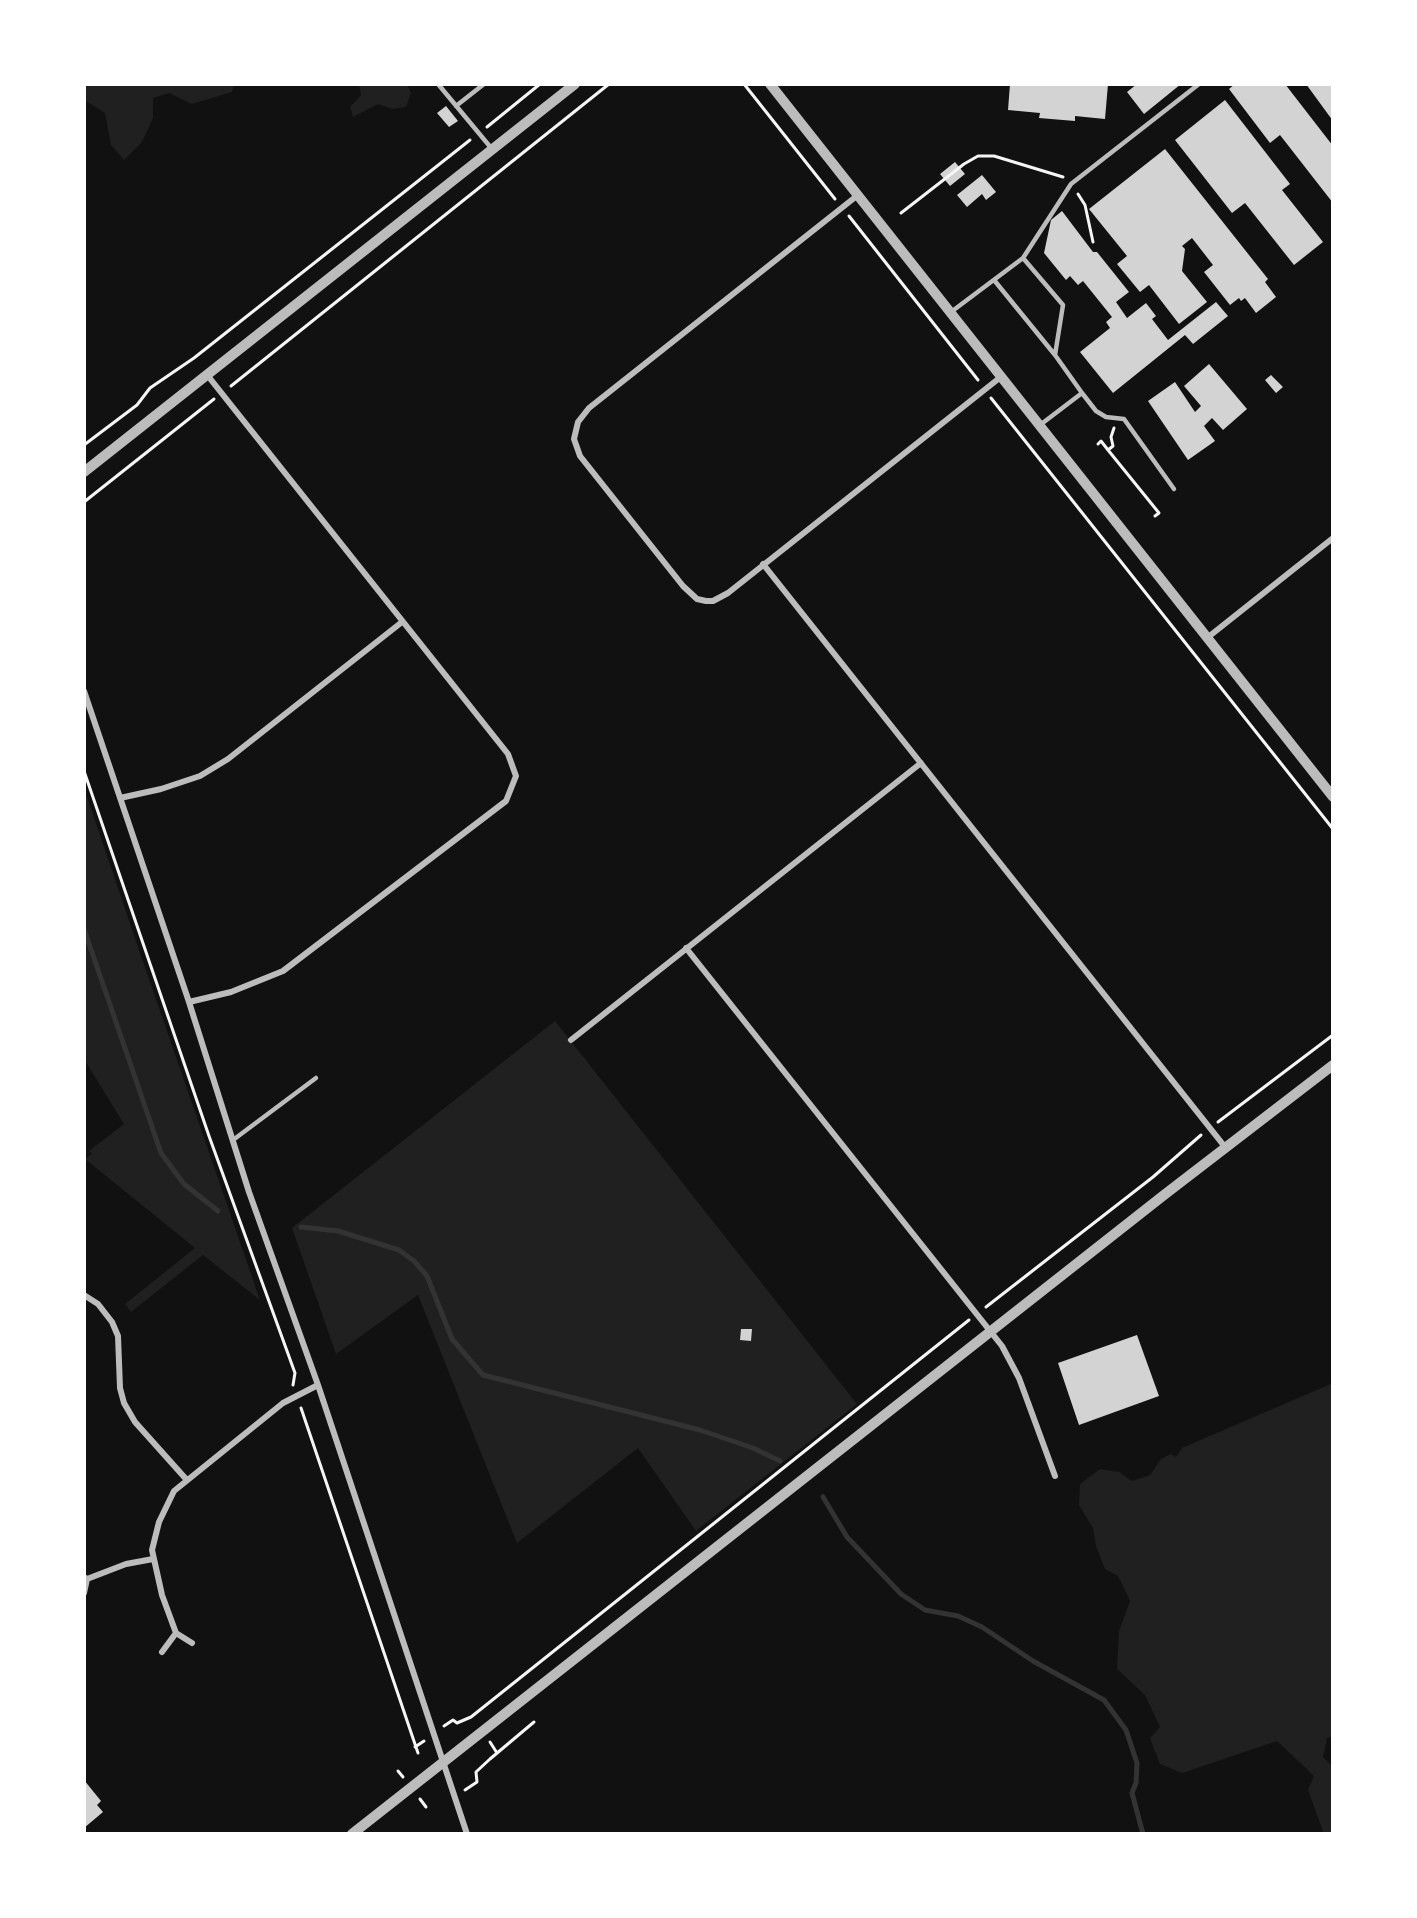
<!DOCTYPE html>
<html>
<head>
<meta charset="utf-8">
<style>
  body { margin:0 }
  #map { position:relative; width:1417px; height:1918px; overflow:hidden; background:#111; font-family:Karla,sans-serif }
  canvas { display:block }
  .frame { position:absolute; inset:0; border:86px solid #fff; pointer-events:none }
</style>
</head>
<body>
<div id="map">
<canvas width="1417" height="1918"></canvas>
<div class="frame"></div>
</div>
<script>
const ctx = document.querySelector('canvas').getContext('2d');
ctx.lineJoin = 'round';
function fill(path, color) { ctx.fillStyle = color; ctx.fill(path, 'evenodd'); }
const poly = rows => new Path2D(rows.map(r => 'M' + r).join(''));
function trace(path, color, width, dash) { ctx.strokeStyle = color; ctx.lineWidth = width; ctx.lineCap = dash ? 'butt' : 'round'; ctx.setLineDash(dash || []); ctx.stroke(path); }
fill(poly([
  [84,84,234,84,232,92,192,104,169,93,153,98,153,118,142,142,124,160,111,145,105,113,84,100],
  [359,84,407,84,411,93,406,107,392,109,378,104,353,117,350,107,361,95],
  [84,788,139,950,260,1300,203,1255,131,1312,125,1304,195,1248,85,1159,92,1154,89,1151,124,1124,84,1059],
  [555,1021,857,1404,696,1531,638,1448,517,1543,418,1295,336,1354,292,1228],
  [1333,1383,1333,1736,1327,1738,1323,1757,1333,1767,1333,1834,1324,1834,1308,1790,1314,1776,1277,1741,1182,1773,1160,1764,1150,1738,1160,1727,1145,1695,1117,1669,1119,1631,1130,1601,1118,1576,1105,1569,1096,1546,1093,1528,1079,1505,1080,1484,1100,1469,1119,1472,1132,1481,1150,1475,1161,1459,1171,1454,1176,1457,1182,1448]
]), '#202020');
trace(poly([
  [84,929,161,1153,184,1184,218,1211],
  [301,1227,338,1231,399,1250,414,1261,427,1276,452,1339,483,1375,700,1430,753,1448,780,1461],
  [823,1497,847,1537,901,1594,925,1610,958,1616,982,1627,1033,1661,1104,1700,1126,1730,1137,1763,1136,1783,1132,1793,1143,1834]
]), '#333', 5);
fill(poly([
  [1010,84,1108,84,1105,119,1075,116,1075,121,1039,118,1040,113,1008,110],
  [1137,84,1181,84,1144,114,1127,92],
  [1235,84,1285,84,1333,146,1333,203,1280,135,1270,143,1229,89],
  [1306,84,1333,84,1333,121],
  [1225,100,1290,184,1282,190,1323,242,1294,265,1245,203,1232,213,1175,140],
  [446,106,458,121,449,127,437,113],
  [1165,149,1268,279,1265,282,1276,297,1256,313,1245,298,1241,301,1239,298,1230,305,1204,272,1213,265,1192,238,1182,246,1185,249,1182,271,1207,302,1179,324,1149,285,1140,292,1117,264,1127,256,1089,209],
  [955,162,965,174,950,186,940,174],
  [982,175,996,192,986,200,982,194,967,207,957,195],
  [1062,211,1093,252,1097,252,1129,292,1116,302,1127,318,1146,303,1156,316,1152,319,1168,340,1216,302,1228,316,1193,344,1185,335,1113,393,1080,352,1110,328,1106,322,1112,317,1083,281,1078,285,1070,276,1066,280,1044,253,1051,220],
  [1209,364,1247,409,1223,430,1212,418,1204,426,1215,441,1188,460,1148,401,1175,382,1195,412,1201,406,1184,386],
  [1271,375,1283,387,1276,393,1265,380],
  [741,1329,752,1329,751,1341,740,1340],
  [1137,1335,1159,1396,1079,1425,1058,1363],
  [84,1780,101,1801,97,1805,103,1812,84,1828]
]), '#d3d3d3');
trace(poly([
  [744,84,835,199],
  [487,127,540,84],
  [1078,194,1085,205,1093,242],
  [901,213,964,164,978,156,994,156,1063,177],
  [849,216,978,380],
  [231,386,609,84],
  [991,398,1333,829],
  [1098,444,1101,441,1108,450,1113,446,1111,437,1114,428],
  [84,445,137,405,150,388,194,358,470,140],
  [1108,450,1159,513,1155,516],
  [84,502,214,399],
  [84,771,209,1136,295,1373,293,1385],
  [1218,1122,1333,1035],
  [986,1307,1153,1177,1201,1135],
  [301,1408,418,1753],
  [444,1726,453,1720,457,1723,471,1717,969,1320],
  [490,1742,497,1753],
  [415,1747,424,1741],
  [398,1771,403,1777],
  [465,1790,477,1782,476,1772,490,1759,534,1722],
  [420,1799,426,1807]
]), '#f5f5f5', 3);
trace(poly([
  [438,84,492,149],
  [456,106,484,84],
  [1023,258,1071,184,1199,84],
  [994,280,1055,355],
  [951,312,1023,258,1063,305,1055,355,1082,393,1040,425],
  [1082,393,1096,411,1106,417,1124,419,1174,489],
  [233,1140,316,1078]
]), '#bcbcbc', 4.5);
trace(poly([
  [858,195,589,408,578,422,574,439,580,456,683,586,697,599,706,601,713,601,728,593,1002,376],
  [763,564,1225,1147],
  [1207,638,1333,538],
  [84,691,189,1002,249,1192,318,1385,467,1834],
  [120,798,161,789,200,776,228,759,402,622],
  [686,948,1002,1346,1019,1378,1055,1476],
  [189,1002,231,992,283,971,506,801,516,776,508,754,208,376],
  [571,1040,921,763],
  [84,1295,98,1304,112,1322,118,1336,120,1388,124,1403,135,1422,186,1479],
  [84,1577,87,1579,126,1564,153,1559],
  [84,1593,87,1579],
  [176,1633,162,1595,152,1550,159,1522,174,1491,283,1403,318,1385],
  [162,1652,176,1633,192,1643]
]), '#bcbcbc', 6);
trace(poly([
  [770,84,1333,797],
  [84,472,575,84],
  [352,1834,1164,1195,1333,1065]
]), '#bcbcbc', 10);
</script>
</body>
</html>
